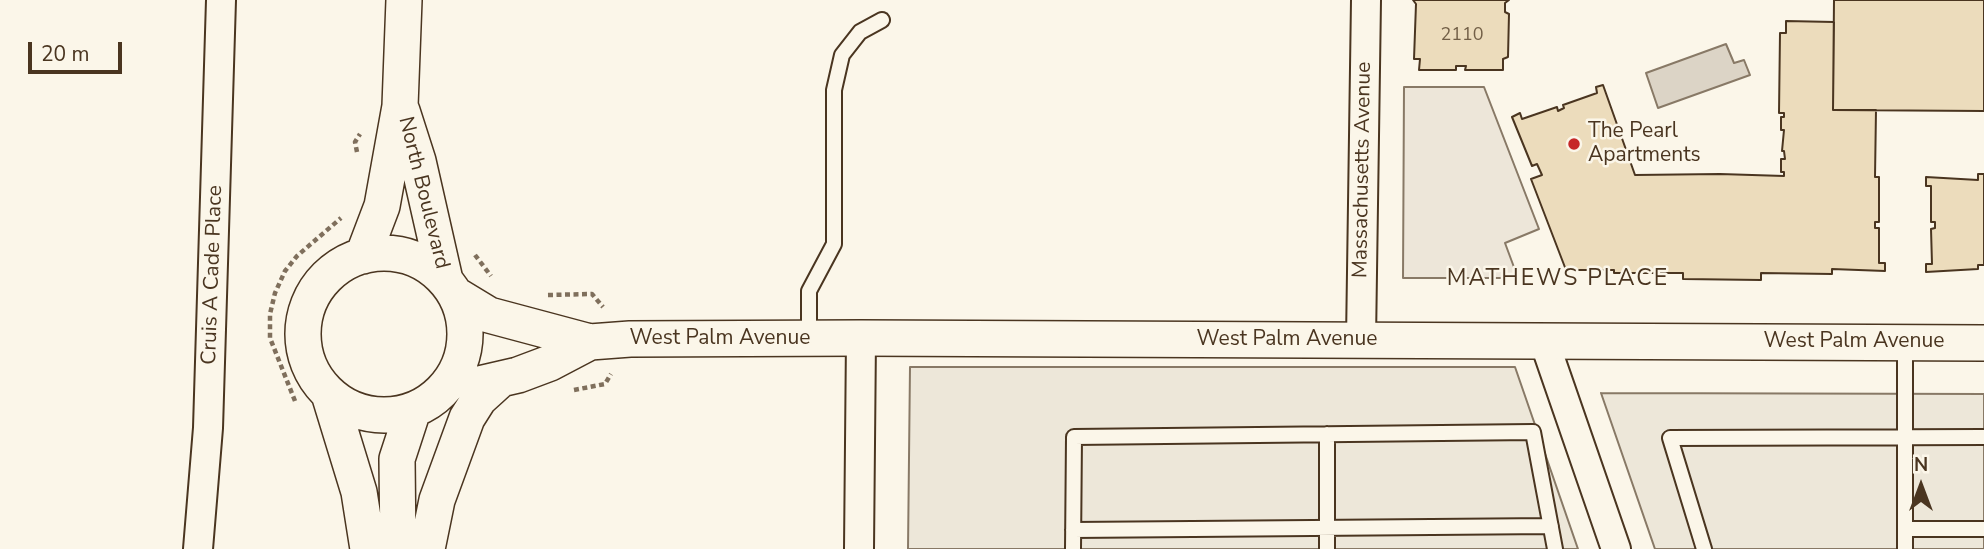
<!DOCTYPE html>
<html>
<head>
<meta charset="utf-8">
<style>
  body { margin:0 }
  #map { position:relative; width:1984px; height:549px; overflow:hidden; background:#fbf6e9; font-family:"Nunito Sans",sans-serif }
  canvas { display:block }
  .north { position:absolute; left:1886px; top:451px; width:70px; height:70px; -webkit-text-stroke:5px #fbf6e9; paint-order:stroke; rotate:0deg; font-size:19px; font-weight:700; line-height:28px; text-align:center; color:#4a3520 }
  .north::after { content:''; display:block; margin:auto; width:24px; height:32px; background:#4a3520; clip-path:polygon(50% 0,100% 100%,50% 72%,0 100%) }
  .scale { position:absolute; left:28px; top:42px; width:94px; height:32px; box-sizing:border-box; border:4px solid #4a3520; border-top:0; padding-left:9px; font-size:21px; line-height:24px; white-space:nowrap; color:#4a3520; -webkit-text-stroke:5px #fbf6e9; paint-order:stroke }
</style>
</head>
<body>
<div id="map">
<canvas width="1984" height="549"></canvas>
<div class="north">N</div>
<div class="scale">20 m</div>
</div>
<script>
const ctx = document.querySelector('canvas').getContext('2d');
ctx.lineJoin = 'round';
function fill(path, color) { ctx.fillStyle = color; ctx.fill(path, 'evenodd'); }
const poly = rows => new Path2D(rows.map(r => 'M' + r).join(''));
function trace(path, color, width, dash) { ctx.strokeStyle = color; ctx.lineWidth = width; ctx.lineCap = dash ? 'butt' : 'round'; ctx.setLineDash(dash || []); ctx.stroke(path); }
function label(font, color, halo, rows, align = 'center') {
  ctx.font = font + ' "Nunito Sans",sans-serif'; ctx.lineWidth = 5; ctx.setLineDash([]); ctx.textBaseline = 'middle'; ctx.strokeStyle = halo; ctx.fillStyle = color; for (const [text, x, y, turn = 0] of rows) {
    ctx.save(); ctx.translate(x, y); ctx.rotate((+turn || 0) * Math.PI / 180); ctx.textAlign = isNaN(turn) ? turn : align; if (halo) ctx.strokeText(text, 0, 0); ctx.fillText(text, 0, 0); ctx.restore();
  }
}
const green = poly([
  [1404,87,1484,87,1539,229,1505,243,1518,278,1403,278,1404,87]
]);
fill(green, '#ede6d9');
trace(green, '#887966', 2);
const parking = poly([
  [910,367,1515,367,1578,549,908,549,910,367],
  [1601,393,1984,394,1984,549,1655,549,1601,393]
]);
fill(parking, '#ede7d9');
trace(parking, '#887966', 2);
const water = poly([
  [1726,44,1734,63,1744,60,1750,75,1658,108,1646,73,1726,44]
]);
fill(water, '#dcd4c6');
trace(water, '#887966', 2);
const building = poly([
  [1413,0,1509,0,1505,3,1505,12,1509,14,1508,57,1503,59,1503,70,1465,70,1466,66,1456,66,1456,70,1419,70,1420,59,1414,59,1416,4,1413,0],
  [1834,0,1984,0,1984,111,1833,110,1834,0],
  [1786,21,1834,22,1833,110,1876,110,1875,177,1879,177,1879,222,1875,222,1875,228,1879,228,1879,263,1885,263,1885,271,1832,269,1832,274,1761,273,1761,280,1683,279,1683,273,1614,273,1614,270,1566,270,1531,179,1542,175,1537,164,1532,166,1512,117,1520,113,1522,119,1557,107,1558,111,1564,108,1563,105,1597,93,1596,87,1603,85,1635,175,1720,174,1784,176,1784,172,1781,172,1781,159,1785,159,1784,151,1782,151,1784,130,1781,130,1781,117,1784,117,1784,113,1779,113,1780,33,1786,33,1786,21],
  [1978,174,1984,174,1984,265,1978,265,1978,269,1926,272,1926,264,1932,264,1931,229,1935,228,1935,222,1931,222,1931,186,1926,186,1926,177,1978,180,1978,174]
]);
fill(building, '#ecdcbc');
trace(building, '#4a3520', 2);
const service = poly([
  [809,338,809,291,834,244,834,90,842,55,860,32,882,20],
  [1905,343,1905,549],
  [1327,434,1327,549],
  [1905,529,1984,529],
  [1073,530,1551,526],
  [1073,549,1074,437,1533,432,1555,549],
  [1704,549,1670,438,1984,437]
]);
const minor = poly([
  [1361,340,1366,0],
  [1544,341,1616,549],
  [198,549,208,428,221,0],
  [859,549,861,338]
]);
const tertiary = poly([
  [402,111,418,161,445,280],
  '303 334a81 81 0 1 1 162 0a81 81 0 1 1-162 0Z',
  [363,256,382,206,400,106,404,0],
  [456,295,489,315,590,342,630,339,861,338,1984,343],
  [479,384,518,375,550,363,590,342],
  [329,394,359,492,368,549],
  [398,549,397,459,413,410],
  [427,549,437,500,467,418,479,399,501,379]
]);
trace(service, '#4a3520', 18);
trace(minor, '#4a3520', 32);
trace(tertiary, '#4a3520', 38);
trace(poly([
  [357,152,355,142,360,134],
  [475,255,491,276],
  [548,295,592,294,603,307],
  [574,390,605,384,611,374],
  [295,401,270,338,270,314,275,293,285,271,297,256,341,218]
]), '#7f6f5c', 4.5, [5, 3.5]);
trace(service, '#fbf6e9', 14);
trace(minor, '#fbf6e9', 28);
trace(tertiary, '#fbf6e9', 35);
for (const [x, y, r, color] of [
  [1574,144,7,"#c62828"]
]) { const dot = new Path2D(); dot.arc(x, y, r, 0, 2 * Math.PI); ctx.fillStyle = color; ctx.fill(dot); trace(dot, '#fbf6e9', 2.5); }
label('18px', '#725f47', null, [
  ["2110",1462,36]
]);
label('21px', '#4a3520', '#fbf6e9', [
  ["The Pearl",1588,132],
  ["Apartments",1588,156]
], 'left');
label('21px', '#4a3520', '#fbf6e9', [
  ["Massachusetts Avenue",1363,170,-89],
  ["North Boulevard",423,193,76],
  ["Cruis A Cade Place",213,275,-88],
  ["West Palm Avenue",720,339],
  ["West Palm Avenue",1287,340],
  ["West Palm Avenue",1854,342]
]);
ctx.letterSpacing = '2px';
label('23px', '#4a3520', '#fbf6e9', [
  ["MATHEWS PLACE",1558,279]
]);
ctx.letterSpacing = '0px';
</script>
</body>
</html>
